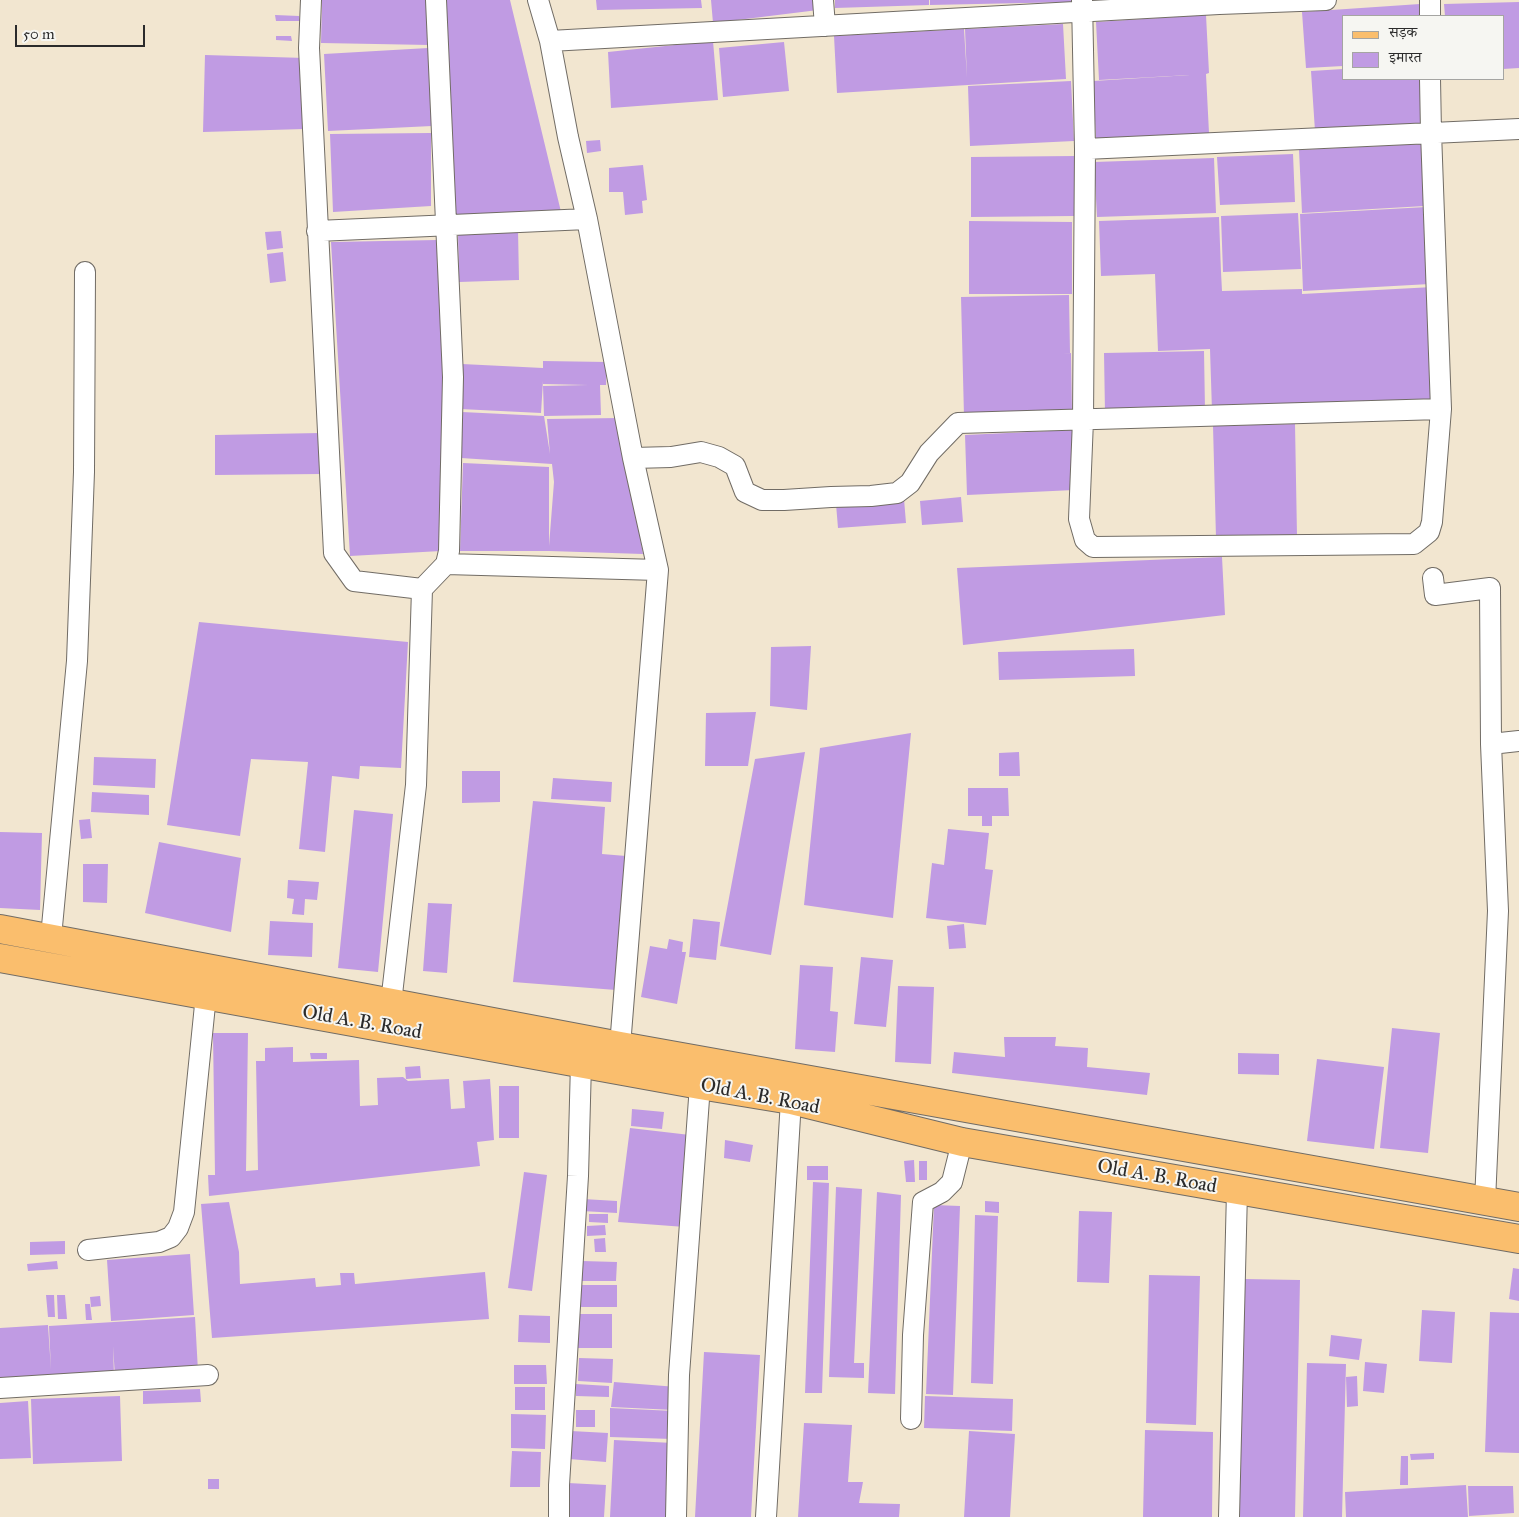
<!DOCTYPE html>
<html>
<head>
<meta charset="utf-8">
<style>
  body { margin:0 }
  #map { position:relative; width:1519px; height:1517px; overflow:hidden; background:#f2e6d0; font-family:"IM FELL Great Primer","Noto Serif Devanagari",serif }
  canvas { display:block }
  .legend { position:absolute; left:1342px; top:15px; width:162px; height:65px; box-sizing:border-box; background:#f6f6f2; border:1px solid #a5a5a2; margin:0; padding:6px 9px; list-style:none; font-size:15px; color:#2b2b2b }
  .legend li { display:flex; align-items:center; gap:10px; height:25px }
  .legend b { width:25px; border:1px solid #a5a5a2 }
  .scale { position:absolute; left:15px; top:25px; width:130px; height:22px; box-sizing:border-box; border:2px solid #2b2b2b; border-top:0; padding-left:6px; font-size:15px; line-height:18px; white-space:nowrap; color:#2b2b2b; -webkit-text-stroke:4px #f6f6f2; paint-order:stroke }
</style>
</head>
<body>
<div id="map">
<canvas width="1519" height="1517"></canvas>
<ul class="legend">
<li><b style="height:6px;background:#fabe6d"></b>सड़क</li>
<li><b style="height:14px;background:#c09be3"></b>इमारत</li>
</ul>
<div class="scale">50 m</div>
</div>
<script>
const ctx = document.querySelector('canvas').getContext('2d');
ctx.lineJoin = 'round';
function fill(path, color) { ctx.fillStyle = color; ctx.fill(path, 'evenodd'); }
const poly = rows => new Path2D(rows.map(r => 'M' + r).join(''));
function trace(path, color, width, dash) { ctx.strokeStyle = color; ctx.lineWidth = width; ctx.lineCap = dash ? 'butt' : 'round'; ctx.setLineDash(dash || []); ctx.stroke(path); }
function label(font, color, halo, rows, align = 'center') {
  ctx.font = font + ' "IM FELL Great Primer",serif'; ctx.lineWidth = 4; ctx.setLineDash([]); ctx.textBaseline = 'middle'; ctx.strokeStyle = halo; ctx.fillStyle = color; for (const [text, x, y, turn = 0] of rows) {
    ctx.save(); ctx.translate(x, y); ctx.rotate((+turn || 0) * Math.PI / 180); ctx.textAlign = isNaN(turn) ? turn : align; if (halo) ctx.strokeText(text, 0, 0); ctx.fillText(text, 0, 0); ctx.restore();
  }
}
fill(poly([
  [322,0,430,0,430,45,321,43],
  [441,0,510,0,562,216,449,220],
  [596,0,701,0,702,8,597,10],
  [711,0,817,0,818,10,713,23],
  [835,0,929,0,929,5,835,8],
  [930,0,1071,0,1072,2,930,5],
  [1519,2,1519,68,1503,69,1503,16,1445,16,1444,4],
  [1420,4,1421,16,1343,16,1343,66,1306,68,1302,12],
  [275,15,299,16,300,21,276,21],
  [1206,15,1209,73,1206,74,1209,133,1096,140,1093,81,1190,75,1099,80,1096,22],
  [1063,24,1066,79,837,93,834,36,964,29,967,78,965,29],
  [276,36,291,36,292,41,276,40],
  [713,41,718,100,611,108,608,52],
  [784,42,789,91,723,97,719,48],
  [428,48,432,126,328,131,324,54],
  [205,55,305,58,304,129,203,132],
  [1343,69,1343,79,1426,79,1428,125,1315,131,1311,71],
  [1071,81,1074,141,970,146,968,86],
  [431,133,431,206,333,212,330,134],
  [600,140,601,151,587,153,586,141],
  [1422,144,1425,206,1302,213,1299,150],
  [1293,154,1295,202,1220,205,1217,157],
  [1074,156,1074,216,971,217,971,157],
  [1214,158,1216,213,1097,217,1094,162],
  [643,165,647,200,642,201,643,213,625,215,623,192,609,192,609,168],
  [1426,207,1430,284,1303,291,1300,214],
  [1298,213,1301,269,1223,272,1221,216],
  [1219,217,1221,272,1207,272,1221,272,1222,291,1302,289,1302,294,1433,287,1436,404,1212,411,1210,349,1158,351,1155,274,1101,276,1099,221],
  [969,221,1072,222,1072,294,969,294],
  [518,230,519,280,459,282,458,231],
  [281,231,283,248,267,250,265,232],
  [437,240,446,388,441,551,350,556,331,242],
  [283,252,286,281,270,283,267,254],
  [1069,295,1070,353,1061,354,1071,353,1072,414,964,416,961,297],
  [1204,351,1205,410,1105,413,1104,353],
  [543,361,607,362,606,385,600,385,601,415,544,416,543,386,588,385,543,384,543,381,541,413,460,409,462,364,543,368],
  [462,412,544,416,550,454,547,419,619,418,643,554,549,551,460,551,463,463,549,467,549,546,554,482,552,464,461,458],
  [1295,424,1297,536,1216,538,1213,426],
  [1072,430,1074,490,967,495,965,435],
  [320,433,321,474,215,475,215,435],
  [961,497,963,522,922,525,920,501],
  [904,499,906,523,838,528,836,504],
  [1222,557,1225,615,963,645,957,568],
  [199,622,408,642,401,768,360,766,359,779,332,776,325,852,299,849,308,762,251,759,240,836,167,825],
  [811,646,807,710,770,706,771,647],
  [1134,649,1135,676,999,680,998,652],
  [756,712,748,766,705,766,706,713],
  [911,733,893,918,804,905,820,748],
  [805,752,771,955,720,946,755,759],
  [1019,752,1020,776,999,776,999,753],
  [94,757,156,759,155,788,93,785],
  [462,771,500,771,500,802,462,803],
  [553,778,612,782,611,802,551,799],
  [968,788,1008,788,1009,816,992,816,992,826,982,826,982,816,968,816],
  [92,792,149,795,149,815,91,812],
  [533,801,605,807,602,854,626,856,616,990,513,982],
  [354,810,393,814,378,972,338,968],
  [90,819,92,838,81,839,79,820],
  [948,829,989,833,985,869,993,870,986,925,926,918,932,863,944,865],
  [0,832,42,833,40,910,0,908],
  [159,842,241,858,231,932,145,913],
  [83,864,108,864,107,903,83,902],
  [288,880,319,882,317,900,305,899,304,915,292,914,294,899,287,898],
  [428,903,452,904,447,973,423,971],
  [693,919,720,922,716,960,689,957],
  [270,921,313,923,312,957,268,955],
  [964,924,966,948,949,949,947,926],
  [669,939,683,942,682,952,686,952,677,1004,641,997,650,946,667,949],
  [861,957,893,960,886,1027,854,1024],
  [800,965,833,967,830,1011,838,1012,835,1052,795,1049],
  [898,986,934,987,931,1064,895,1062],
  [1392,1028,1440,1033,1428,1153,1380,1148],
  [213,1033,248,1033,246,1171,258,1170,256,1061,265,1061,265,1048,293,1047,293,1062,359,1060,360,1106,378,1105,377,1078,403,1077,408,1081,449,1079,451,1109,465,1108,463,1081,490,1079,494,1140,477,1142,480,1166,209,1196,208,1175,215,1175],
  [1004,1037,1056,1037,1055,1046,1088,1048,1087,1067,1150,1073,1147,1095,952,1073,954,1052,1005,1057],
  [310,1053,327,1053,327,1059,311,1059],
  [1238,1053,1279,1054,1279,1075,1238,1074],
  [1317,1059,1384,1067,1374,1149,1307,1141],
  [420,1066,421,1078,406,1079,405,1067],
  [499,1086,519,1086,519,1138,499,1138],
  [632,1109,664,1112,662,1129,631,1126],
  [630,1128,690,1135,685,1227,618,1222],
  [725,1140,753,1145,750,1162,724,1158],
  [914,1160,915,1182,906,1182,904,1161],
  [919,1161,927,1161,927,1180,919,1180],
  [807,1166,828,1166,828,1180,807,1180],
  [524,1172,547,1175,532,1291,508,1288],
  [813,1182,829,1183,822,1393,805,1393],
  [836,1187,862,1189,854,1363,864,1363,864,1378,829,1377],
  [877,1192,901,1195,895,1394,868,1393],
  [583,1199,617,1201,617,1213,582,1211],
  [985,1201,999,1202,999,1213,985,1212],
  [229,1202,239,1252,240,1284,315,1278,316,1287,341,1285,340,1273,354,1273,355,1284,485,1272,489,1319,212,1338,201,1204],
  [934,1205,960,1206,953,1395,926,1394],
  [1079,1211,1112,1212,1109,1283,1077,1282],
  [589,1214,608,1214,608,1223,589,1222],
  [975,1215,998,1216,993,1384,971,1383],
  [605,1225,606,1235,587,1236,587,1226],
  [605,1238,606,1252,595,1252,594,1239],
  [65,1241,65,1254,30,1255,30,1242],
  [190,1254,194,1315,111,1321,107,1260],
  [57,1261,58,1269,28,1271,27,1264],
  [582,1261,617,1262,616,1281,582,1281],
  [1513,1268,1519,1269,1519,1301,1509,1299],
  [1149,1275,1200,1276,1196,1425,1146,1423],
  [1244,1279,1300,1280,1295,1517,1239,1517],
  [581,1285,617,1285,617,1307,581,1307],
  [46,1295,54,1295,55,1317,48,1317],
  [57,1295,65,1295,67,1319,58,1319],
  [100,1296,101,1306,91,1307,90,1297],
  [85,1304,90,1304,92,1320,86,1320],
  [1422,1310,1455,1312,1452,1363,1419,1361],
  [1490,1312,1519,1313,1519,1453,1485,1452],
  [577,1314,612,1314,612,1348,577,1348],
  [519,1315,550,1316,550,1343,518,1342],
  [195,1317,198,1371,115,1376,113,1346,114,1376,0,1381,0,1328,48,1325,51,1370,49,1326],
  [1331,1335,1362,1339,1359,1360,1329,1356],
  [704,1352,760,1355,751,1517,695,1517],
  [579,1358,613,1359,612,1383,578,1381],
  [1365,1362,1387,1364,1384,1393,1363,1391],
  [1307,1363,1346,1364,1342,1517,1303,1517],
  [514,1365,546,1365,547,1384,514,1384],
  [1357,1376,1358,1406,1347,1407,1346,1377],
  [614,1382,677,1387,674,1410,611,1407],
  [576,1384,609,1386,609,1397,576,1396],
  [515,1387,545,1387,545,1410,515,1410],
  [200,1389,201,1402,143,1404,143,1391],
  [120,1396,122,1461,33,1464,31,1399],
  [925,1396,1013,1399,1012,1431,924,1428],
  [28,1401,31,1458,0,1459,0,1403],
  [610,1408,674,1411,672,1439,610,1437],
  [576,1410,595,1410,595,1427,576,1427],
  [511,1414,546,1415,545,1449,511,1448],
  [804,1423,852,1425,848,1482,863,1482,859,1503,900,1504,899,1517,798,1517],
  [1145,1430,1213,1432,1212,1517,1143,1517],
  [571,1431,608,1433,606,1462,569,1459],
  [969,1431,1015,1434,1010,1517,964,1517],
  [614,1440,673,1443,669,1517,610,1517],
  [512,1451,541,1452,540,1487,510,1487],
  [1434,1453,1434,1459,1411,1460,1410,1454],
  [1401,1456,1408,1456,1408,1485,1400,1485],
  [208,1479,219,1479,219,1489,208,1489],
  [568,1483,606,1485,604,1517,567,1517],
  [1466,1485,1468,1517,1346,1517,1345,1492],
  [1468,1486,1513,1486,1514,1513,1469,1516]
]), '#c09be3');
const street = poly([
  [311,0,309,48,334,553,354,581,422,589],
  [538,0,550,41,568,137,587,219,633,458,658,570,620,1046],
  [823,0,825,26],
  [1082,0,1085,149,1083,420,1079,519,1085,540,1093,547,1414,544,1429,532,1432,522,1441,409,1431,132,1430,79],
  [1430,0,1430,16],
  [550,41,1219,4,1326,0],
  [1085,149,1519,129],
  [317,231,587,219],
  [633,458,671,457,701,452,719,457,735,466,745,492,762,500,784,500,831,497,871,496,897,493,910,483,929,453,958,423,1441,409],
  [446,564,658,570],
  [1433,578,1435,595,1490,588,1491,744,1498,911,1485,1201],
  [1491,744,1519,741],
  [51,937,77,661,84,472,85,272],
  [391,1003,416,785,422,589,446,564,449,551,453,377,436,0],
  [88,1250,159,1242,171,1237,178,1228,184,1212,206,995],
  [0,1388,208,1375],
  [911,1419,913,1335,923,1202,942,1192,952,1182,962,1142],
  [559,1517,559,1485,578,1176,581,1063],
  [676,1517,679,1375,700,1085],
  [766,1517,791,1100],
  [1229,1517,1237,1191]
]);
const primary = poly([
  [0,929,620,1046,1519,1207],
  [0,958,700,1085,791,1100,962,1142,1519,1239]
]);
trace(street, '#716c65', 22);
trace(primary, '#716c65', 30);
trace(street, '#fff', 20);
trace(primary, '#fabe6d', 28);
label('20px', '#2b2b2b', '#f6f6f2', [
  ["Old A. B. Road",362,1023,10],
  ["Old A. B. Road",760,1097,11],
  ["Old A. B. Road",1157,1177,10]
]);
</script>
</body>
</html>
